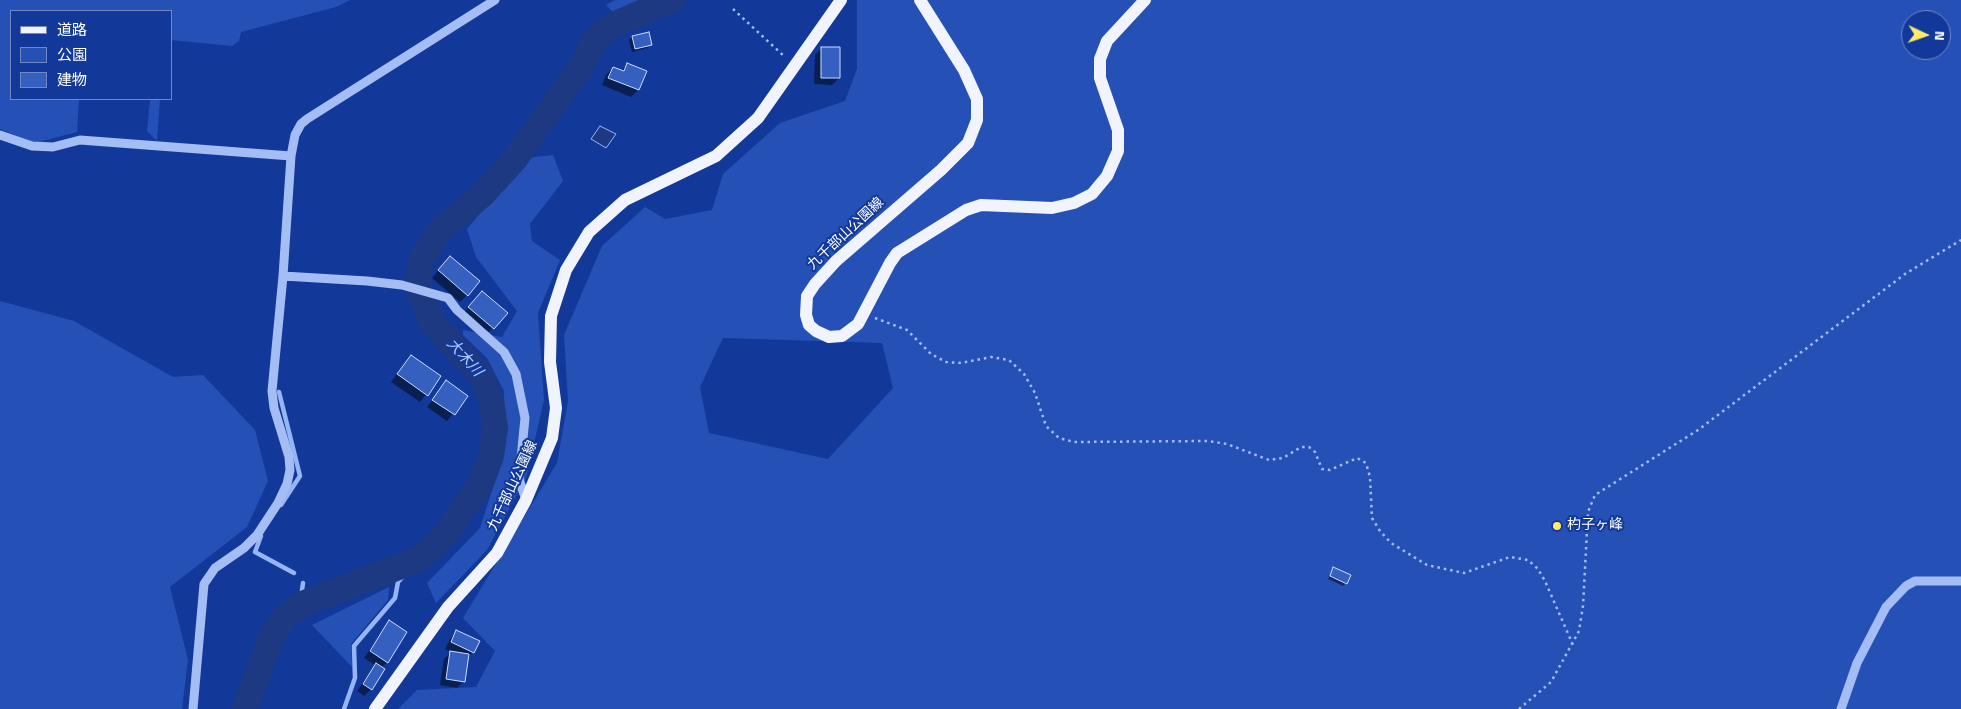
<!DOCTYPE html>
<html>
<head>
<meta charset="utf-8">
<style>
  body { margin:0 }
  #map { position:relative; width:1961px; height:709px; overflow:hidden; background:#123999; font-family:"Titillium Web","Noto Sans JP",sans-serif }
  canvas { display:block }
  .legend { position:absolute; left:10px; top:10px; width:162px; height:90px; box-sizing:border-box; background:#123999; border:1px solid #7188c2; margin:0; padding:6px 9px; list-style:none; font-size:15px; color:#fff }
  .legend li { display:flex; align-items:center; gap:10px; height:25px }
  .legend b { width:25px; border:1px solid #7188c2 }
  .north { position:absolute; left:1901px; top:10px; width:50px; height:50px; box-sizing:border-box; background:#123999; border:1px solid #7188c2; border-radius:50%; rotate:93deg; font-size:14px; font-weight:700; line-height:20px; text-align:center; color:#fff }
  .north::after { content:''; display:block; margin:auto; width:18px; height:22px; background:#ffe967; clip-path:polygon(50% 0,100% 100%,50% 72%,0 100%) }
</style>
</head>
<body>
<div id="map">
<canvas width="1961" height="709"></canvas>
<ul class="legend">
<li><b style="height:6px;background:#f1f4ff"></b>道路</li>
<li><b style="height:14px;background:#2551b7"></b>公園</li>
<li><b style="height:14px;background:#3660bf"></b>建物</li>
</ul>
<div class="north">N</div>
</div>
<script>
const ctx = document.querySelector('canvas').getContext('2d');
ctx.lineJoin = 'round';
function fill(path, color) { ctx.fillStyle = color; ctx.fill(path, 'evenodd'); }
const poly = rows => new Path2D(rows.map(r => 'M' + r).join(''));
function trace(path, color, width, dash) { ctx.strokeStyle = color; ctx.lineWidth = width; ctx.lineCap = dash ? 'butt' : 'round'; ctx.setLineDash(dash || []); ctx.stroke(path); }
function label(font, color, halo, rows, align = 'center') {
  ctx.font = font + ' "Titillium Web","Noto Sans JP",sans-serif'; ctx.lineWidth = 4; ctx.setLineDash([]); ctx.textBaseline = 'middle'; ctx.strokeStyle = halo; ctx.fillStyle = color; for (const [text, x, y, turn = 0] of rows) {
    ctx.save(); ctx.translate(x, y); ctx.rotate((+turn || 0) * Math.PI / 180); ctx.textAlign = isNaN(turn) ? turn : align; if (halo) ctx.strokeText(text, 0, 0); ctx.fillText(text, 0, 0); ctx.restore();
  }
}
fill(poly([
  [0,0,350,0,336,7,241,32,239,41,232,46,171,40,171,11,11,11,11,99,79,99,77,132,35,143,0,129],
  [615,0,659,0,621,20,606,5],
  [857,0,1961,0,1961,709,398,709,417,690,476,687,495,651,463,618,557,463,568,401,564,335,602,246,645,207,665,219,712,210,723,174,780,123,845,101,857,69],
  [1911,20,1941,20,1941,50,1911,50],
  [723,338,882,343,893,388,828,459,709,433,700,387],
  [150,99,160,99,157,141,147,131],
  [553,155,563,181,530,224,532,241,560,260,538,313,544,400,526,478,487,550,436,603,427,583,480,528,505,450,504,391,487,358,463,335,463,330,502,337,517,311,476,257,467,229,527,158],
  [0,301,74,321,173,377,203,375,255,430,268,481,247,527,170,587,188,660,182,709,0,709],
  [389,587,388,600,351,644,352,667,312,625]
]), '#2551b7');
const water = poly([
  [600,126,616,134,606,148,591,139,600,126]
]);
fill(water, '#1c3982');
trace(water, '#96b5f7', 1);
fill(poly([
  [632,37,650,45,647,48,632,52,629,40],
  [822,48,839,78,832,85,814,84,815,55],
  [627,65,638,90,631,97,602,85,606,75,613,68,621,71],
  [444,264,467,295,460,302,432,278],
  [475,299,506,313,486,335,462,315],
  [411,356,440,377,420,402,391,382],
  [446,382,467,396,447,421,427,407],
  [1334,569,1346,583,1343,586,1328,579],
  [389,622,387,662,381,668,371,689,364,696,357,691,375,665,364,658],
  [457,632,473,652,468,657,464,681,457,688,440,685,444,659,451,652,445,649,450,639]
]), '#0007');
trace(poly([
  [279,392,300,476,281,505],
  [261,536,255,552,294,573],
  [300,605,303,583],
  [344,709,355,678,354,646,395,598,398,582,419,559]
]), '#96b5f7', 4.5);
trace(poly([
  [245,709,271,637,286,616,300,605,419,559,445,535,481,483,491,456,495,428,491,400,481,375,433,324,421,297,418,276,422,258,439,231,483,194,515,159,580,68,595,39,613,25,672,0]
]), '#1c3982', 26);
const building = poly([
  [649,32,652,45,635,49,632,36,649,32],
  [821,47,840,47,840,78,821,78,821,47],
  [627,63,647,71,639,90,608,78,613,67,624,71,627,63],
  [450,256,480,281,468,296,438,270,450,256],
  [482,291,508,313,494,329,468,307,482,291],
  [411,355,441,376,428,396,397,374,411,355],
  [446,380,468,396,455,415,432,400,446,380],
  [1333,567,1351,575,1347,584,1330,576,1333,567],
  [389,620,407,632,388,663,370,651,389,620],
  [456,630,480,641,474,653,451,642,456,630],
  [450,651,469,654,465,682,446,679,450,651],
  [376,663,385,669,372,690,363,684,376,663]
]);
fill(building, '#3660bf');
trace(building, '#ccdbfd', 1);
trace(poly([
  [733,9,785,57],
  [875,318,907,330,931,354,946,362,961,363,991,357,1009,360,1024,374,1035,393,1046,426,1059,438,1074,442,1208,441,1227,444,1269,460,1283,458,1301,447,1309,447,1315,452,1322,469,1330,470,1357,458,1366,463,1370,477,1372,518,1380,531,1391,543,1427,565,1464,573,1510,557,1528,560,1538,569,1545,581,1573,645],
  [1519,709,1551,682,1579,631,1583,606,1588,512,1595,495,1698,430,1905,274,1961,240]
]), '#a4bdf4', 2.5, [2.5, 4]);
trace(poly([
  [0,135,32,146,53,147,80,140,291,156],
  [283,276,367,281,402,285,448,298,457,310,504,352,516,374,525,418,519,479,526,500],
  [193,709,204,584,215,568,244,548,257,535,278,503,287,484,290,470,289,457,274,408,272,391,283,276,291,156,295,135,301,124,307,119,495,0],
  [1841,709,1857,663,1886,607,1906,586,1915,581,1961,581]
]), '#a4bdf4', 9);
trace(poly([
  [920,0,964,70,977,99,977,120,968,143,941,170,836,261,815,284,807,296,806,315,809,325,816,331,829,337,842,336,858,324,890,263,897,253,966,210,981,205,1052,208,1074,203,1092,194,1107,176,1118,151,1118,130,1100,78,1100,59,1107,41,1145,0],
  [375,709,448,607,497,553,526,500,552,438,556,408,550,362,551,316,566,270,589,232,625,200,716,156,758,118,841,0]
]), '#f1f4ff', 12);
for (const [x, y, r, color] of [
  [1557,526,5,"#ffe967"]
]) { const dot = new Path2D(); dot.arc(x, y, r, 0, 2 * Math.PI); ctx.fillStyle = color; ctx.fill(dot); trace(dot, '#123999', 2); }
label('14px', '#fff', '#123999', [
  ["九千部山公園線",846,234,-43],
  ["九千部山公園線",513,486,-65]
]);
label('14px', '#fff', '#123999', [
  ["杓子ヶ峰",1567,526]
], 'left');
label('italic 15px', '#b1c8fa', '#123999', [
  ["大木川",464,358,48]
]);
</script>
</body>
</html>
